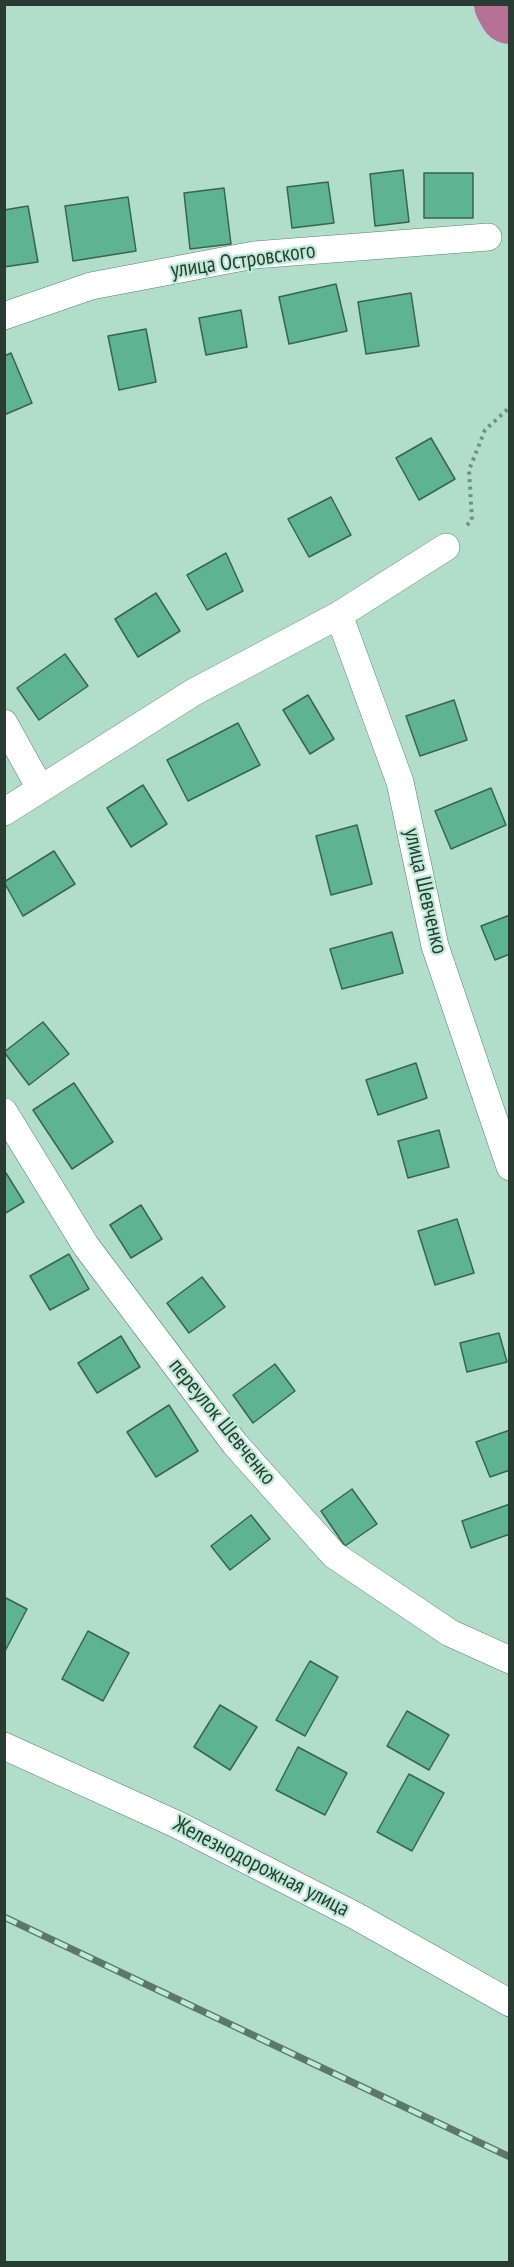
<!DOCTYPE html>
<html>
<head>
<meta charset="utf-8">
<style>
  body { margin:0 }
  #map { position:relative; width:514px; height:2267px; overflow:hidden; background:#b0deca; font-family:"PT Sans Narrow",sans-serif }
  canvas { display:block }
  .frame { position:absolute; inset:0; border:6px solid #293c34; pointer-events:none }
</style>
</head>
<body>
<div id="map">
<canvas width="514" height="2267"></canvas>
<div class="frame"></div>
</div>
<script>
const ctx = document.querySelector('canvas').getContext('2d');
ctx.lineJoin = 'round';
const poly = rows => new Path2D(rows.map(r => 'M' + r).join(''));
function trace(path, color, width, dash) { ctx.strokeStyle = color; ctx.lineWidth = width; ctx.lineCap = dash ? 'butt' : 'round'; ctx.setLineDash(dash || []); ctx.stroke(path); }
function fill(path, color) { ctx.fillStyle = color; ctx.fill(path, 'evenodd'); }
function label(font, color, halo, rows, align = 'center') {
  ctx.font = font + ' "PT Sans Narrow",sans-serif'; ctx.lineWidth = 4.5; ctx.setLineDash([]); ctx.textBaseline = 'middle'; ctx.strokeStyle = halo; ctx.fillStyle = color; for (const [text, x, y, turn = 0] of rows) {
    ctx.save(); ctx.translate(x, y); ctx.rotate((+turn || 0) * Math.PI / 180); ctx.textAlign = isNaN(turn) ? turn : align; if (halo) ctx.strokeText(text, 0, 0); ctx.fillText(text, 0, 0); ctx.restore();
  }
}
trace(poly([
  [505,4,510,13]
]), '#b47195', 62);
const building = poly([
  [403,170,409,222,375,226,370,174,403,170],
  [424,173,473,173,473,218,424,218,424,173],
  [328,182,334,223,292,228,287,187,328,182],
  [224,188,231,244,190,249,184,193,224,188],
  [128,197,136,251,73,261,65,206,128,197],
  [28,206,38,262,4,267,4,210,28,206],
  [336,284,347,331,289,344,279,297,336,284],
  [411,293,419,346,366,354,358,302,411,293],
  [241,310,247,347,206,355,199,318,241,310],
  [146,329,156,382,119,390,108,336,146,329],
  [11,353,32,403,4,415,4,356,11,353],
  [431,438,455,479,419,500,396,458,431,438],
  [331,497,351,535,309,557,288,519,331,497],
  [226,553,243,591,207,610,187,575,226,553],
  [156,593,180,631,138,657,115,619,156,593],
  [65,654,88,686,39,720,17,688,65,654],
  [308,695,334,739,310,754,283,710,308,695],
  [454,700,467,740,420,756,406,716,454,700],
  [238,723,260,765,188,801,167,760,238,723],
  [143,785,167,824,131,847,107,808,143,785],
  [491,788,506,825,451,849,435,811,491,788],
  [357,825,372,884,331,895,316,836,357,825],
  [54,851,75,884,23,916,4,882,54,851],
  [510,915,510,954,495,960,481,926,510,915],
  [392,932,403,973,342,989,330,949,392,932],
  [43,1022,69,1054,29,1085,4,1052,43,1022],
  [416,1063,427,1098,378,1115,366,1080,416,1063],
  [74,1083,113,1142,72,1169,33,1110,74,1083],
  [439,1130,449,1167,408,1178,398,1141,439,1130],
  [6,1173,24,1202,4,1214,4,1174,6,1173],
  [141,1205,162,1239,131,1258,110,1225,141,1205],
  [457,1219,474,1273,435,1285,418,1231,457,1219],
  [69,1254,89,1289,50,1310,30,1276,69,1254],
  [202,1277,225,1307,189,1333,167,1303,202,1277],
  [499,1333,507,1362,467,1372,460,1343,499,1333],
  [121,1336,140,1367,97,1393,78,1363,121,1336],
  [275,1364,295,1391,253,1423,233,1395,275,1364],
  [169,1405,198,1451,156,1477,127,1432,169,1405],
  [510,1430,510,1470,490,1477,476,1442,510,1430],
  [352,1489,377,1524,345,1546,321,1511,352,1489],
  [510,1504,510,1534,471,1548,462,1521,510,1504],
  [251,1515,270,1539,230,1570,211,1546,251,1515],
  [4,1597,27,1609,4,1653,4,1597],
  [88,1631,129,1653,103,1701,62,1679,88,1631],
  [310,1661,338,1677,305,1736,276,1720,310,1661],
  [220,1705,257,1727,230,1770,194,1747,220,1705],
  [407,1711,449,1735,429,1770,387,1746,407,1711],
  [298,1747,347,1773,325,1815,276,1790,298,1747],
  [409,1774,444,1793,412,1851,377,1832,409,1774]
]);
fill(building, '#5eb392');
trace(building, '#396352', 1.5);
const minor = poly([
  [4,316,91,286,254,255,488,237],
  [339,615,400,782,435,946,510,1167],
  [4,723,40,788],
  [4,812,194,692,339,615,446,547],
  [4,1112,86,1246,235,1444,334,1555,450,1633,510,1660],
  [4,1746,176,1824,356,1916,510,2003]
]);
trace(minor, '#56816f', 28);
trace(poly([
  [467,525,472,520,469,470,485,430,510,407]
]), '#6f9082', 4, [3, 4.5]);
trace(minor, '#fff', 27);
const rail = poly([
  [4,1917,510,2157]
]);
trace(rail, '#5b786b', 7);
trace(rail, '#bdebd7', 4.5, [14]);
label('22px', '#293c34', '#bdebd7', [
  ["улица Островского",243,261,-8],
  ["улица Шевченко",425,891,77],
  ["переулок Шевченко",222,1422,51],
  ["Железнодорожная улица",261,1867,27]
]);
</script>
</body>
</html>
